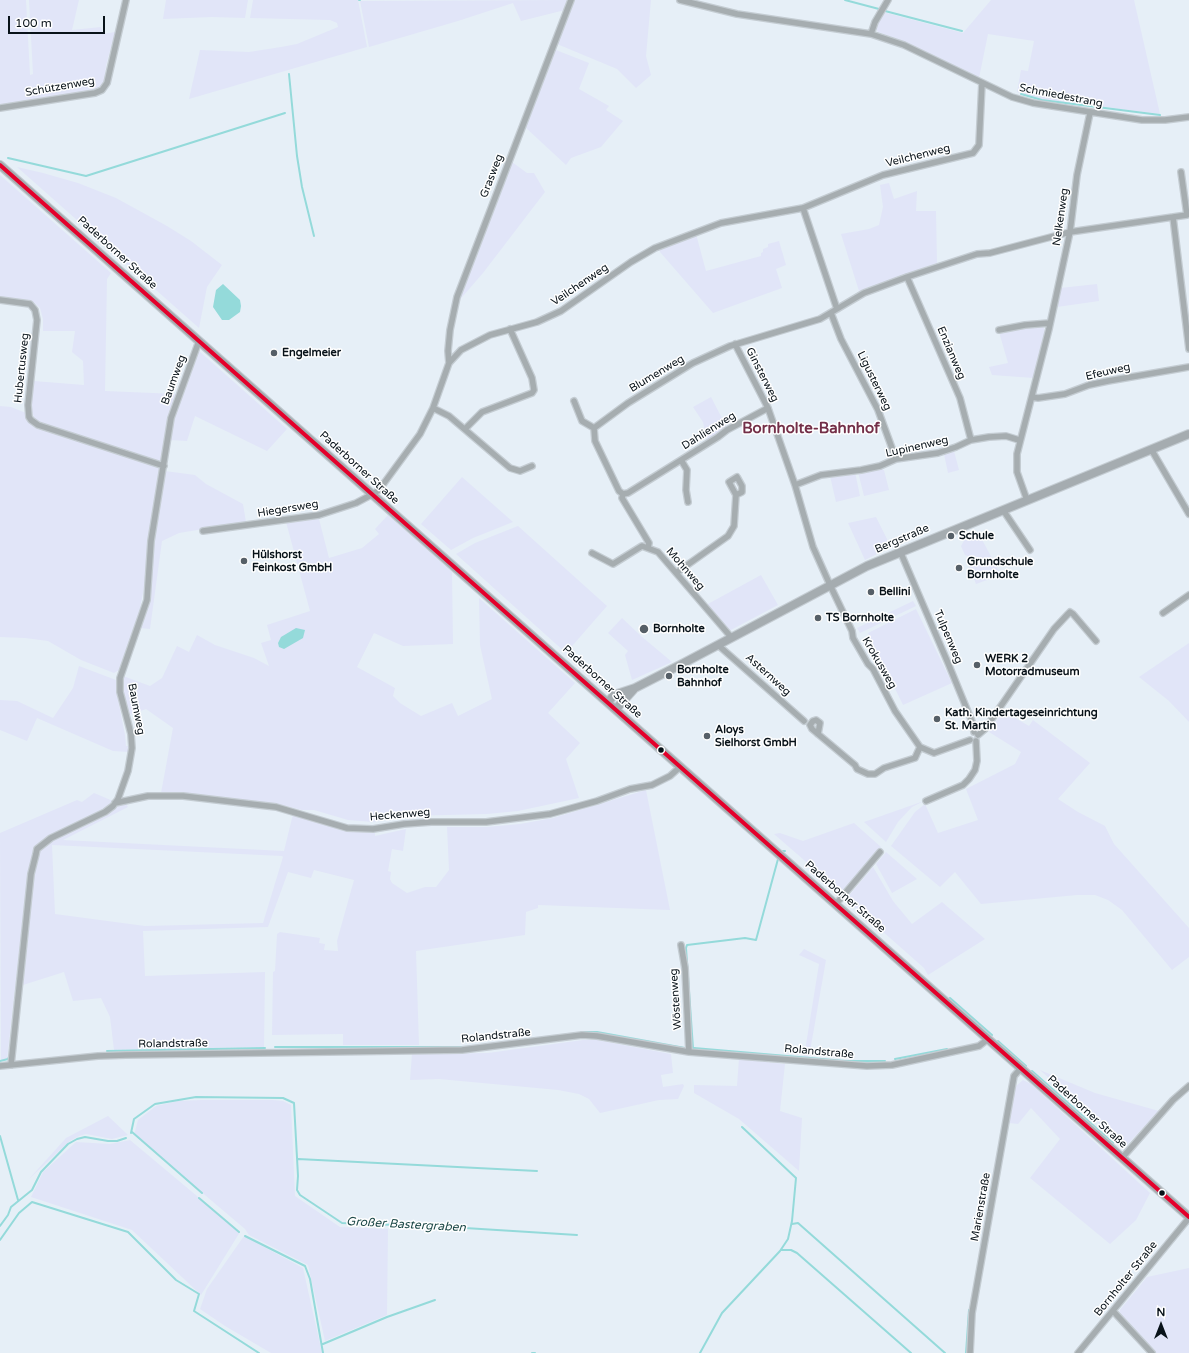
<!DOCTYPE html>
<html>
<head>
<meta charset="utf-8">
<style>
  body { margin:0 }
  #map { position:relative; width:1189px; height:1353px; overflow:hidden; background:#e6eff7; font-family:"Varela Round",sans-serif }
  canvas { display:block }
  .north { position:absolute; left:1141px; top:1305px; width:40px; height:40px; -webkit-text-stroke:3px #fff; paint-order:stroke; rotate:0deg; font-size:11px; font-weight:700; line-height:16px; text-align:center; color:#081219 }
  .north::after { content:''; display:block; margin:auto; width:14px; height:18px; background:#081219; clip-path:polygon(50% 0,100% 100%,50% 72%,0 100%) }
  .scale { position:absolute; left:8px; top:16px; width:97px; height:18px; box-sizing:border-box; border:2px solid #081219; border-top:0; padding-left:5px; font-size:12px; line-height:14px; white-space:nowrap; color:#081219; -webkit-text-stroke:3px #fff; paint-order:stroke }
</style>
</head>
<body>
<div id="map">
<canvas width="1189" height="1353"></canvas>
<div class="north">N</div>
<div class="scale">100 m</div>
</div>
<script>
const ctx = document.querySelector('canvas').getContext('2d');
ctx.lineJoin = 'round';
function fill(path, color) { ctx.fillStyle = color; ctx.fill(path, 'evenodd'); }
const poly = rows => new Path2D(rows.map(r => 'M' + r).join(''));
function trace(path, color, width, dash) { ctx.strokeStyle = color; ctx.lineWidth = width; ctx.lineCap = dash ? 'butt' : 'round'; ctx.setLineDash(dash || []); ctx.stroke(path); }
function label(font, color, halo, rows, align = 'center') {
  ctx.font = font + ' "Varela Round",sans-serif'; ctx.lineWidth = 3; ctx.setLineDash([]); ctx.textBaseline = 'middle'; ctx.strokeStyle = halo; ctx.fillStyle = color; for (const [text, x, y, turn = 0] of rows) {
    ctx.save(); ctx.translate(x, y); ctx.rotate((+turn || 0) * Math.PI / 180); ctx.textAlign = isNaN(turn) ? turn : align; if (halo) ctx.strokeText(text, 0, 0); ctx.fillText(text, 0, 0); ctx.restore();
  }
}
fill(poly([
  [0,0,26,0,30,75,33,74,29,0,79,0,72,30,101,27,103,34,115,32,106,66,104,83,94,91,0,105],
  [166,0,248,0,245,18,212,17,163,19],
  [253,0,358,0,367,47,189,99,200,50,249,52,281,47,297,44,338,27,337,23,330,20,250,18],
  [568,0,565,10,521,21,513,3,458,21,369,47,360,1],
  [575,0,651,0,646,56,651,75,636,88,617,69,557,44],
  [991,0,1134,0,1160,114,1042,99,1017,92,1021,70,1028,71,1034,41,988,34,979,78,907,43,878,32,876,29,883,12,963,33],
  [556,50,589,63,579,89,609,106,606,110,623,121,601,147,571,158,566,165,525,127],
  [512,162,527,173,534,173,545,192,483,273,457,303],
  [17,167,43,173,78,183,116,198,167,226,191,241,222,265,207,287,199,328],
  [0,175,111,273,107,279,105,391,177,394,168,418,161,459,158,462,43,425,34,418,30,404,34,381,84,385,83,361,72,352,75,331,43,331,43,319,40,308,31,300,0,297],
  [889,183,894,199,917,191,916,211,936,211,937,263,859,291,841,234,869,229,879,225,883,207,880,185],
  [696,234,706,271,761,256,761,253,763,252,763,249,768,247,768,244,779,241,786,265,776,269,782,288,713,313,660,252,659,248],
  [1097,284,1099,301,1057,307,1060,288],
  [1041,325,1044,328,1045,332,1034,378,992,375,989,367,1008,363,999,332],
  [199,351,287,429,267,451,195,416,187,441,170,440,173,419],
  [711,397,726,426,707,441,703,422,693,407],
  [0,406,11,407,26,413,37,427,158,467,160,470,149,541,146,577,139,614,119,670,114,673,81,660,48,641,25,638,0,637],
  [954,451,959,470,948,473,944,454],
  [880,468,884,470,889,490,864,496,858,472],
  [165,471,195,475,206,484,243,504,246,522,179,533,162,541,150,629,140,628,149,600,153,541],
  [855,472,860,496,836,502,830,476,838,474,841,476],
  [462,477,513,522,473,538,451,550,421,524],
  [388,515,452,572,453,644,403,646,374,633,357,667,395,688,393,696,400,703,421,716,452,703,458,716,492,699,480,645,479,598,575,683,548,713,580,743,566,759,579,798,518,811,487,814,404,816,373,822,348,820,314,810,302,810,277,804,183,793,161,793,173,728,146,709,129,715,123,694,123,676,150,686,162,678,177,646,189,652,197,635,215,645,254,658,269,666,261,643,271,640,267,625,310,611,286,522,319,519,329,558,362,548,379,534,375,529],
  [876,517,891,547,865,560,848,523],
  [518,526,607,606,566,653,456,554,475,543],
  [979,534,1001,575,976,584,969,566,980,561,978,557,973,558,965,555,961,546,965,539],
  [761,575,778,605,729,631,706,605],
  [913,601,916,606,860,633,857,628],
  [916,609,952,683,903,705,868,633],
  [622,618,641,636,672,662,632,680,625,655,628,651,608,633],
  [1189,643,1189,722,1169,701,1139,677],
  [79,666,116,680,117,694,125,735,126,746,129,746,129,752,113,751,37,718,27,741,0,730,0,700,17,701,53,718,73,688],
  [1003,711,1029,726,1033,720,1090,763,1058,799,1078,812,1105,826,1114,844,1189,928,1189,957,1172,970,1122,910,1108,900,1095,895,1077,895,981,904,955,872,940,887,891,846,915,812,925,804,938,833,978,820,966,789,1015,764,1021,752,989,732],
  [646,790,670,910,538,905,538,908,526,912,525,935,416,951,419,1045,343,1045,343,1034,272,1035,273,972,275,971,277,934,280,932,320,938,319,943,325,944,324,950,338,951,337,941,354,880,314,870,311,878,288,872,268,927,143,931,145,976,265,972,264,1047,114,1050,110,1017,101,998,73,1001,64,972,23,985,30,917,23,916,7,1060,1,1060,0,833,77,800,82,802,94,793,113,801,101,811,126,804,128,807,63,840,284,851,293,814,349,831,375,833,375,836,406,829,403,851,392,849,388,871,391,872,390,879,392,883,407,893,425,887,436,887,449,870,447,827,486,827,520,824,553,818],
  [52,845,282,856,283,857,263,923,145,926,55,914],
  [924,801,912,807,898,822,886,842,864,822],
  [854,823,881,847,842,893,774,834,780,833,803,841],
  [886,852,917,879,892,893,876,864],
  [873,867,893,901,912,924,942,902,985,939,928,975,924,968,846,899],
  [804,949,826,960,809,1057,804,1057,819,964,799,955],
  [583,1040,597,1040,671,1054,673,1073,661,1075,663,1087,683,1084,684,1086,678,1099,659,1100,600,1113,589,1099,579,1094,558,1090,439,1079,410,1080,412,1054,488,1053],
  [739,1059,785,1064,780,1111,802,1118,799,1171,739,1119,694,1093,694,1085,737,1086],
  [1040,1070,1095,1093,1159,1111,1125,1147],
  [1023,1080,1031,1084,1150,1193,1136,1220,1110,1244,1030,1178,1060,1139,1031,1108,1018,1124,1009,1123,1015,1087],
  [202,1100,273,1100,283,1101,291,1105,295,1196,340,1227,388,1229,387,1315,325,1341,308,1265,249,1235,245,1229,134,1135,138,1120,156,1106,178,1101],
  [108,1116,128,1135,112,1139,86,1134,79,1136,70,1141,29,1179,66,1138],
  [130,1140,240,1232,201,1295,132,1230,31,1197,43,1172,76,1142,110,1144],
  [244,1236,303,1268,322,1353,271,1353,225,1326,200,1309,207,1289],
  [1189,1268,1189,1353,1155,1353,1124,1319,1119,1311,1147,1277]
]), '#e1e5f8');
fill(poly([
  [223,284,240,300,241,306,240,312,229,320,222,320,213,307,216,290],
  [296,628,305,630,303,638,284,649,279,647,278,643,281,637]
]), '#94dada');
trace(poly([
  [359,0,360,0],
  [845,0,879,9],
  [885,11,962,31],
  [289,74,297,156,302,187,314,236],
  [1021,94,1042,100,1160,115],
  [8,158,86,176,285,113],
  [783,851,785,851],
  [950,998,992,1035],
  [581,1032,597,1032,685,1048],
  [998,1041,1026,1066],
  [275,1047,466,1047],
  [693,1048,686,948,687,945,745,938,756,940,778,859],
  [694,1048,845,1061,885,1061],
  [107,1051,265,1048],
  [895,1059,947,1049],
  [0,1061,8,1059,10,1055],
  [1032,1071,1113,1143],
  [132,1132,202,1193],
  [131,1133,134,1119,155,1104,196,1097,283,1098,294,1103,298,1176,297,1190,300,1195,342,1223,449,1227,577,1235],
  [0,1136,18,1200],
  [298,1159,537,1171],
  [199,1198,239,1232],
  [792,1224,798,1223,945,1353],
  [0,1226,8,1215,11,1207,32,1190,41,1172,68,1144,77,1139,85,1137,108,1141,117,1141,126,1138],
  [245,1236,305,1266,310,1279,323,1353],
  [0,1240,19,1213,32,1202,128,1232,176,1280,199,1294,194,1311,259,1353],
  [781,1250,791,1250,797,1253,911,1353],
  [323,1344,387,1317,435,1300],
  [532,1353,535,1353],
  [700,1353,722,1313,780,1251,788,1239,792,1221,796,1178,742,1127],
  [966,1353,969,1310]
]), '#94dada', 2);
const street = poly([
  [680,0,737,14,871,34,904,45,1012,97,1033,103,1142,120,1165,120,1189,117],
  [871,34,875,22,888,0],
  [0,108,95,93,102,90,107,83,126,0],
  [803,208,837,309],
  [1173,217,1189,349],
  [907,277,960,398,971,440],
  [0,300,30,304,35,310,37,320,28,405,29,417,31,420,38,425,164,466],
  [831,313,841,339,878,410,896,459],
  [999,330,1025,325,1050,323],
  [735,344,768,408,795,485,813,547,830,585,852,631,853,638,868,664,873,669,895,711,920,747],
  [449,363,448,351,450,330,457,297,571,0],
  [1032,397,1038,398,1065,394,1089,385,1108,381,1189,367],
  [574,401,582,421,594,428,595,441,619,491,623,494],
  [433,408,449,416,510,468,520,471,532,466],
  [594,428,628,403,693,363,730,346,820,319,864,293,907,277,977,254,990,253,1070,232,1187,215,1181,172],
  [465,429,482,412,532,393,534,390,532,378,510,329],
  [1151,449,1189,514],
  [681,460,687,470,686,490,688,502],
  [795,485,821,475,861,470,880,466,896,459,938,453,956,447,971,440,989,437,1006,436,1019,440],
  [623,494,628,493,718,437,727,430,768,408],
  [623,494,622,498,649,543,648,548],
  [1027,500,1017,472,1017,454,1049,329,1070,232,1077,175,1090,113],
  [1003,510,1030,550],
  [203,531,319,515,356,503,373,494,379,490,420,434,433,408,449,363,461,350,490,335,537,322,561,311,631,262,655,248,721,223,803,208,883,175,973,153,979,145,982,83],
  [900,551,948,663,973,724,974,732],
  [592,553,613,564,642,546,658,552,731,637],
  [676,573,728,536,734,526,736,495,729,482,737,477,742,486,742,492,736,495],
  [1163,613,1189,595],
  [718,645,804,721],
  [818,734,820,723,816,720,813,721,810,725,812,729,818,734,855,765,857,769,868,774,875,774,884,768,915,758,920,747,934,753,970,740],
  [978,735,985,729,1054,629,1068,614,1070,612,1073,614,1096,641],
  [926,801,963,785,969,779,975,770,977,761,976,741],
  [115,803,148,796,183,796,276,807,347,828,373,829,404,824,431,822,486,822,550,814,597,801,630,789,652,785,670,776,680,767],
  [836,904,880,852],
  [681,945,685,968,689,1052],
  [11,1065,31,874,36,854,37,849,51,838,105,812,113,806,118,799,128,771,132,748,131,734,120,692,120,678,147,600,151,541,171,418,199,341],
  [0,1066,98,1056,126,1055,462,1050,582,1035,597,1036,689,1052,867,1066,892,1065,979,1046,988,1039],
  [1122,1158,1173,1100,1189,1086],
  [1113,1311,1152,1353],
  [970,1353,972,1313,1014,1076,1021,1068],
  [1078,1353,1189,1218]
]);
const secondary = poly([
  [0,165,1189,1217],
  [608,702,614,695,635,688,680,665,867,566,1189,434],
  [616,709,634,689]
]);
trace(street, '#c4ccd2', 8);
trace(secondary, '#c4ccd2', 10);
trace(street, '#a6adb0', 5.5);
trace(secondary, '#a5acb0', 8);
trace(poly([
  [0,165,1189,1217]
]), '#e4002b', 4);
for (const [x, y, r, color] of [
  [274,353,4,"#565f67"],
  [951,536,4,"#565f67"],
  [244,561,4,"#565f67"],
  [959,568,4,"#565f67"],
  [871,592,4,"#565f67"],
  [818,618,4,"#565f67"],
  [644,629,5,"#565f67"],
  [977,665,4,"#565f67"],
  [669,676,4,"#565f67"],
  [937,719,4,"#565f67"],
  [707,736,4,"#565f67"],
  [661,750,3.5,"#081219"],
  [1162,1193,3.5,"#081219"]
]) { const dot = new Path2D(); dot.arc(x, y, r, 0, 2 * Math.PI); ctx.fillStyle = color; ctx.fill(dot); trace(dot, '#fff', 1.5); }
label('11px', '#081219', '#fff', [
  ["Schützenweg",60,87,-10],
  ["Schmiedestrang",1061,96,11],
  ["Veilchenweg",918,156,-14],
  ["Grasweg",492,176,-69],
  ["Nelkenweg",1061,217,-82],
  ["Paderborner Straße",117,253,42],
  ["Veilchenweg",580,285,-34],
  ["Enzianweg",951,353,67],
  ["Hubertusweg",22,368,-84],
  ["Efeuweg",1108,372,-13],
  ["Blumenweg",657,374,-31],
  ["Ginsterweg",762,375,63],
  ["Baumweg",174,380,-70],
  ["Ligusterweg",874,381,64],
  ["Dahlienweg",709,431,-32],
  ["Lupinenweg",917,447,-13],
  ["Paderborner Straße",359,468,42],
  ["Hiegersweg",288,509,-9],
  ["Bergstraße",902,539,-23],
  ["Mohnweg",685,569,49],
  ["Tulpenweg",948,637,67],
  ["Krokusweg",879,663,60],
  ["Asternweg",768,675,42],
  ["Paderborner Straße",602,682,42],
  ["Baumweg",136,709,79],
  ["Heckenweg",400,815,-5],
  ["Paderborner Straße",845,897,41],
  ["Wöstenweg",676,999,-94],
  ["Rolandstraße",496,1036,-6],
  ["Rolandstraße",173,1044,-1],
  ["Rolandstraße",819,1052,5],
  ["Paderborner Straße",1087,1112,42],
  ["Marienstraße",981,1207,-80],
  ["Bornholter Straße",1126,1279,-51]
]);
label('bold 11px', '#081219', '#fff', [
  ["Engelmeier",282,353],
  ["Schule",959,536],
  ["Hülshorst",252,555],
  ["Feinkost GmbH",252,568],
  ["Grundschule",967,562],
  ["Bornholte",967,575],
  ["Bellini",879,592],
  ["TS Bornholte",826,618],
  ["Bornholte",653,629],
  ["WERK 2",985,659],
  ["Motorradmuseum",985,672],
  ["Bornholte",677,670],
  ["Bahnhof",677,683],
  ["Kath. Kindertageseinrichtung",945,713],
  ["St. Martin",945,726],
  ["Aloys",715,730],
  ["Sielhorst GmbH",715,743]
], 'left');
label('italic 12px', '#1e4a49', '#fff', [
  ["Großer Bastergraben",406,1225,3]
]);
label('bold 15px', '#732f48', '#fff', [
  ["Bornholte-Bahnhof",811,429]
]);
</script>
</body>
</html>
